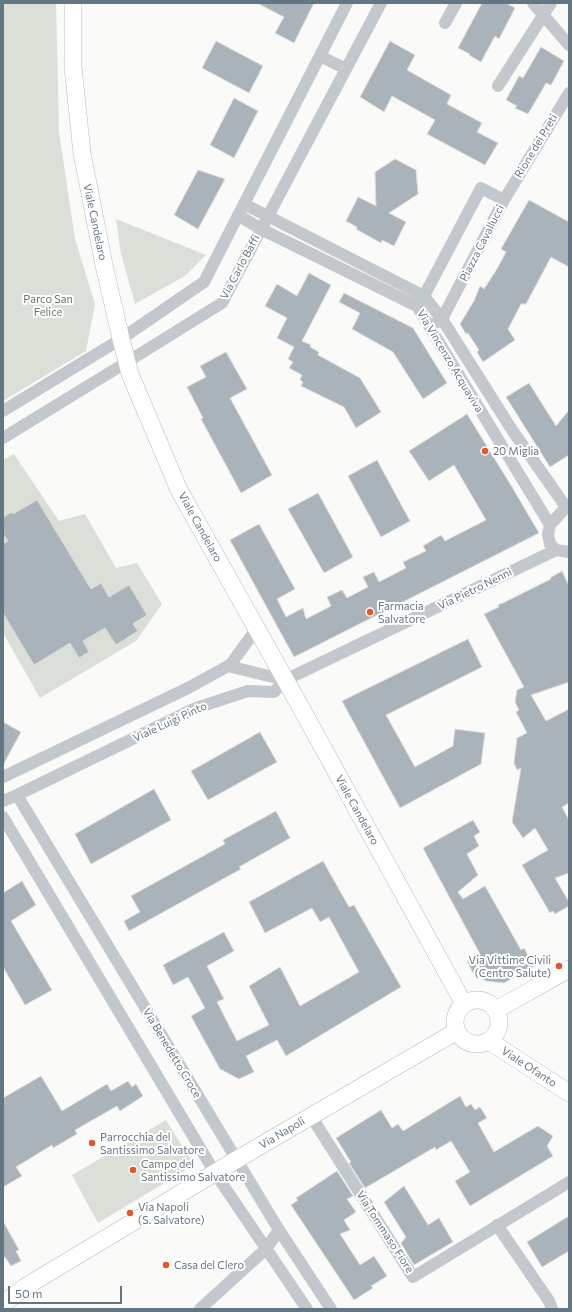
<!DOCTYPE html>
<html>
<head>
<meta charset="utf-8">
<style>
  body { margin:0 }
  #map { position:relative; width:572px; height:1312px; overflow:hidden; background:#fafaf8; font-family:Commissioner,sans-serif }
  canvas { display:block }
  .frame { position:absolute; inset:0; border:4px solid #657683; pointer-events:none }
  .scale { position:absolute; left:8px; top:1286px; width:114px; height:18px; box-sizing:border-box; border:2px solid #657683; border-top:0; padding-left:5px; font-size:12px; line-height:14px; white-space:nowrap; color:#657683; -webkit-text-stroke:3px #fff; paint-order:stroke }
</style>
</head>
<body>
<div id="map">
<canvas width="572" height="1312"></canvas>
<div class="frame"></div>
<div class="scale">50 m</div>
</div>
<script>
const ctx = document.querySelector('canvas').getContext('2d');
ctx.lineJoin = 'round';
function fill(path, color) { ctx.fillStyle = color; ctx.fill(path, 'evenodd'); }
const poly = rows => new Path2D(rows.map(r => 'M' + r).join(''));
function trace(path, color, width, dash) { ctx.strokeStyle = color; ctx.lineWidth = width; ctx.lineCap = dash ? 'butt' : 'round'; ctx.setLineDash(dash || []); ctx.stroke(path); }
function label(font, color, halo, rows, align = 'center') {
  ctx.font = font + ' Commissioner,sans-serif'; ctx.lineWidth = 4; ctx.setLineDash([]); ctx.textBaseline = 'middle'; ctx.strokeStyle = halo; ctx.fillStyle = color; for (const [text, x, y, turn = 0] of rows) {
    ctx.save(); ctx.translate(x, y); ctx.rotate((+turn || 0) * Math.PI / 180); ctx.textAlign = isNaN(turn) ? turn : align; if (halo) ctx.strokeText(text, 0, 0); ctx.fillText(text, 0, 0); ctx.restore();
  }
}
fill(poly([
  [3,3,56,3,59,132,75,239,95,304,86,351,3,401],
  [116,219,206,255,185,276,135,304,121,254],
  [14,454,59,521,85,514,116,568,137,563,162,604,136,641,40,698,3,633,3,460],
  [166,1120,194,1165,98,1223,72,1175]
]), '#dadfd7');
const building = poly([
  [257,3,314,3,294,43,275,33,284,17,257,3],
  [482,3,506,3,515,8,499,39,495,36,481,62,469,55,470,54,458,48,482,3],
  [216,41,263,66,249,93,202,68,216,41],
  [390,41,415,55,407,70,451,95,447,104,482,123,477,132,498,143,485,165,427,134,435,120,392,96,384,112,360,97,390,41],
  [541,47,564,61,551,85,546,83,528,114,515,108,517,106,506,100,519,76,523,78,541,47],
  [234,98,258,111,234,158,210,145,234,98],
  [395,159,416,170,418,194,389,213,406,222,394,246,382,240,381,243,356,229,357,227,346,221,358,197,376,206,375,172,395,159],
  [198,170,225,179,198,229,174,215,198,170],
  [529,200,569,222,569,267,551,257,526,304,521,304,508,329,515,340,483,362,477,352,479,350,468,333,466,334,460,324,474,301,480,286,484,289,497,269,506,252,501,249,529,200],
  [309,273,331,285,302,341,311,345,310,347,319,352,318,355,360,378,381,412,356,428,344,407,301,386,303,382,300,380,302,375,289,368,293,362,288,359,294,347,277,338,287,318,265,306,277,284,297,296,309,273],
  [344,293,413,328,447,383,423,399,393,352,352,329,360,313,339,302,344,293],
  [226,352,247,389,230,398,272,475,241,493,201,419,203,418,187,387,206,377,200,366,226,352],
  [529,383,556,426,569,410,569,455,550,467,506,397,529,383],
  [467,414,512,487,539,533,294,657,230,540,259,524,295,589,277,599,286,617,303,608,306,619,331,606,327,597,342,590,347,598,368,587,363,577,374,572,379,582,406,568,403,562,426,551,423,546,441,535,445,541,486,520,454,465,429,481,409,451,467,414],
  [377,460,410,521,381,537,348,476,377,460],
  [318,493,353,557,324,573,288,509,318,493],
  [37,500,91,589,101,583,109,597,129,585,147,615,133,624,138,631,116,645,105,628,83,641,89,652,79,658,70,643,34,665,3,613,3,544,8,541,3,534,3,517,12,512,13,514,37,500],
  [562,571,569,586,569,682,531,695,546,721,569,709,569,803,562,807,569,820,569,873,555,878,569,902,569,906,555,914,553,911,550,913,522,865,548,850,535,828,523,838,512,822,521,768,517,770,514,763,517,738,527,733,516,712,519,710,515,702,517,690,524,687,484,614,499,607,498,605,505,602,551,579,550,578,562,571],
  [468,639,482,667,386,715,415,767,453,746,455,729,485,733,481,764,400,808,342,701,468,639],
  [3,722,21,732,3,765,3,722],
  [260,732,277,762,208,800,191,771,260,732],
  [154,789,171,820,91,864,75,834,154,789],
  [276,811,290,838,239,867,241,869,129,931,124,921,140,912,131,896,225,844,223,840,276,811],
  [473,820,480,832,474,836,479,846,467,854,478,875,458,892,463,899,485,886,521,950,524,948,534,966,504,983,486,981,473,973,467,961,480,954,423,848,473,820],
  [323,861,349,907,354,905,401,987,286,1056,277,1040,246,1056,254,1072,239,1079,220,1069,191,1016,205,1008,188,977,173,985,163,965,224,932,234,951,207,966,224,999,217,1002,237,1041,269,1025,249,986,280,967,300,1006,359,972,329,917,320,922,312,908,265,933,249,902,323,861],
  [22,881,36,905,11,921,52,990,25,1005,3,967,3,893,22,881],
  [41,1076,62,1111,107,1084,111,1091,128,1081,132,1087,136,1084,143,1096,120,1111,117,1106,75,1130,77,1134,53,1148,52,1145,16,1167,22,1176,3,1187,3,1098,41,1076],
  [460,1096,466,1107,471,1104,475,1110,480,1107,487,1118,478,1123,494,1152,538,1126,553,1136,547,1146,553,1156,470,1206,455,1181,470,1172,451,1141,436,1150,435,1147,365,1188,349,1163,351,1162,336,1138,381,1110,392,1128,398,1124,403,1131,460,1096],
  [337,1171,353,1196,347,1199,356,1212,344,1220,350,1230,340,1234,360,1265,374,1256,387,1276,371,1286,373,1288,354,1300,291,1205,298,1200,296,1198,337,1171],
  [404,1186,428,1225,439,1218,453,1242,414,1265,401,1243,406,1237,384,1202,404,1186],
  [569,1216,569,1251,542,1267,527,1242,569,1216],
  [3,1221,19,1250,16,1251,21,1261,11,1266,5,1257,3,1258,3,1221]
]);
fill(building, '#aab3b9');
trace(building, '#dcdcda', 1);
const secondary = poly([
  [73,3,73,67,82,153,104,265,121,339,130,374,179,490,300,706,464,1004],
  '455 1022a22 22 0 1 1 44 0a22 22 0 1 1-44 0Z',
  [496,1010,569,969],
  [489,1041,569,1093],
  [3,1304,25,1287,236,1160,457,1031]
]);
trace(secondary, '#b3babf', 18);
trace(poly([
  [533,3,569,45],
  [445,23,456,3],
  [320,56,346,69],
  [498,86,551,3],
  [504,200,569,93],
  [244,204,424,296,442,319,512,430,566,507],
  [238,215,261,229,417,306,550,525],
  [424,296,481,188,504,200,442,319,437,322],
  [3,411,121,339,204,282,347,3],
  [3,438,127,362,222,303,381,3],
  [569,505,566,507,550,525,548,534,550,544,556,550,569,552],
  [228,666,285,680],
  [3,777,188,688,228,666,231,664,257,628],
  [17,795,279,1230,331,1309],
  [3,801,17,795,196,708,248,691,274,692,285,680,556,550],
  [3,817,215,1173,307,1309],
  [311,1116,413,1277,569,1182],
  [497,1225,549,1301,552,1309],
  [200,1309,266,1249,279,1230]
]), '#c3c8cc', 12);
trace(secondary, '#fff', 17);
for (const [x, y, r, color] of [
  [485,451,4,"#e4572e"],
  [370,612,4,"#e4572e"],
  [559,966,4,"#e4572e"],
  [92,1143,4,"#e4572e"],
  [133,1170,4,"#e4572e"],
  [130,1213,4,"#e4572e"],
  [166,1265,4,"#e4572e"]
]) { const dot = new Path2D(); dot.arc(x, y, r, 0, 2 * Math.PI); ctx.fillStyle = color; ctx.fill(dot); trace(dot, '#fff', 1.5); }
label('11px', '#657683', '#fff', [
  ["Rione dei Preti",536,146,-59],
  ["Viale Candelaro",95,222,78],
  ["Piazza Cavallucci",482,243,-63],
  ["Via Carlo Baffi",240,267,-62],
  ["Via Vincenzo Acquaviva",450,361,59],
  ["Viale Candelaro",200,527,61],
  ["Via Pietro Nenni",475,589,-26],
  ["Viale Luigi Pinto",170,722,-25],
  ["Viale Candelaro",357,810,61],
  ["Via Benedetto Croce",172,1053,59],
  ["Viale Ofanto",529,1067,33],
  ["Via Napoli",282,1133,-31],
  ["Via Tommaso Fiore",385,1232,57]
]);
label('11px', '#687a64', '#fff', [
  ["Parco San",48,299],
  ["Felice",48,312]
]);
label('11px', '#657683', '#fff', [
  ["20 Miglia",493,451],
  ["Farmacia",378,606],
  ["Salvatore",378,619],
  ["Via Vittime Civili",551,960,"right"],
  ["(Centro Salute)",551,973,"right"],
  ["Parrocchia del",100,1137],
  ["Santissimo Salvatore",100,1150],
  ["Campo del",141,1164],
  ["Santissimo Salvatore",141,1177],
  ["Via Napoli",138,1207],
  ["(S. Salvatore)",138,1220],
  ["Casa del Clero",174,1265]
], 'left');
</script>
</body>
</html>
